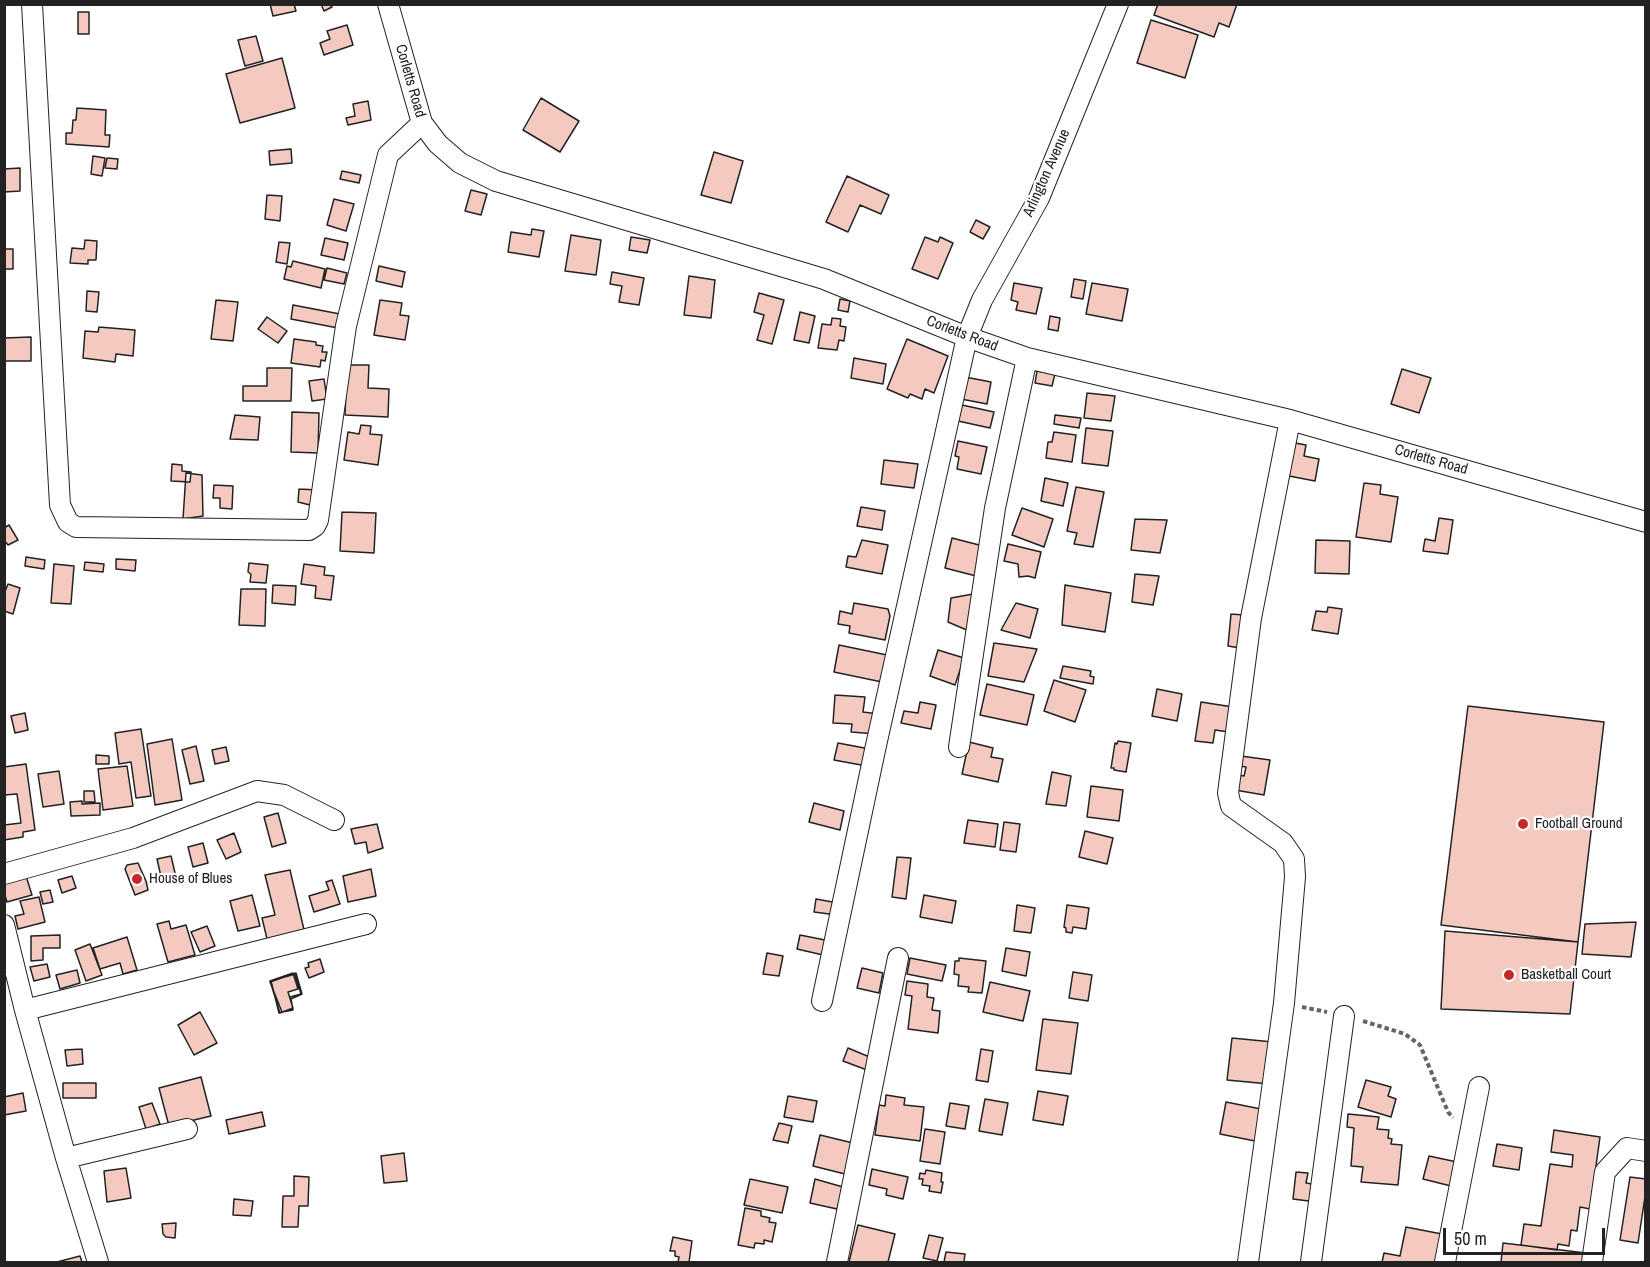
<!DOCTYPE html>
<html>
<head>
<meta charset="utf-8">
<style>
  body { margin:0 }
  #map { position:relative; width:1650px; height:1267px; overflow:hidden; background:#fff; font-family:"Archivo Narrow",sans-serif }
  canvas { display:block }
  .frame { position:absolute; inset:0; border:6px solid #222; pointer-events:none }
  .scale { position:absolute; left:1443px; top:1228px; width:162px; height:27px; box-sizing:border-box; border:3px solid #222; border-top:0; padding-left:8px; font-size:18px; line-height:21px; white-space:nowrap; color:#222; -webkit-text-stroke:4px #fff; paint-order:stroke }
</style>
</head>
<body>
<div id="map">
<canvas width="1650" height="1267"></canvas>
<div class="frame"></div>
<div class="scale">50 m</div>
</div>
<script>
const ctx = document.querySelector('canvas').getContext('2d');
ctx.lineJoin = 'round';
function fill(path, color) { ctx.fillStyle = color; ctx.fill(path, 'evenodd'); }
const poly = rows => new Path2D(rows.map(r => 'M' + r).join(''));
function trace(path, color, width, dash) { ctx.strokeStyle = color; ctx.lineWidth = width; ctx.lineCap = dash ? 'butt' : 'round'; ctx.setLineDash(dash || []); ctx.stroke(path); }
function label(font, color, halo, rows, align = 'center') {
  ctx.font = font + ' "Archivo Narrow",sans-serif'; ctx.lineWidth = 4.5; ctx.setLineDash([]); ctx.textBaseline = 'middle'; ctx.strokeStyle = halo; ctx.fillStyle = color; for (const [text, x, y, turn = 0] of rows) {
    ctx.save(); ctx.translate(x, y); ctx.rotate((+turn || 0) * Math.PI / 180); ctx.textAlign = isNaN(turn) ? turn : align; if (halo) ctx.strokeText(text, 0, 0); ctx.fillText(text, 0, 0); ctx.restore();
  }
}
const building = poly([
  [270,4,294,4,296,11,273,16,270,4],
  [321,4,330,4,332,7,324,11,321,4],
  [1158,4,1237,4,1229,27,1219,23,1214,37,1154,15,1158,4],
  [78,12,89,12,89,34,78,34,78,12],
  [1151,20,1198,35,1185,78,1137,63,1151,20],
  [347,25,353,45,324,55,320,43,330,39,327,31,347,25],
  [256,36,263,61,245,66,238,40,256,36],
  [282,58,295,108,240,123,226,74,282,58],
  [541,98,579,121,560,152,523,130,541,98],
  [368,101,371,120,348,125,346,118,355,116,353,104,368,101],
  [77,108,106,110,105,135,110,135,109,147,66,144,66,133,72,133,73,120,76,120,77,108],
  [291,149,292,163,270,165,269,151,291,149],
  [714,152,743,161,731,203,701,195,714,152],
  [93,156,105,158,102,176,91,174,93,156],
  [107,158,118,159,117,169,105,168,107,158],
  [20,168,20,191,4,192,4,169,20,168],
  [342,171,361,175,359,183,340,179,342,171],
  [847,176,889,195,881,214,860,205,848,232,826,222,847,176],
  [471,190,487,194,481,215,465,211,471,190],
  [267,195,282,196,280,221,265,219,267,195],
  [334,199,354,204,346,231,327,225,334,199],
  [976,220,990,227,983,239,970,232,976,220],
  [532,229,544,231,539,257,508,252,511,232,531,235,532,229],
  [571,235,601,240,596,275,565,271,571,235],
  [631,237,650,240,647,253,629,250,631,237],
  [925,237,938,242,940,237,953,243,938,279,912,269,925,237],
  [325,238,348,243,344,260,321,255,325,238],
  [85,240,97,241,96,260,88,260,88,264,70,263,72,248,84,249,85,240],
  [279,242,290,243,287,264,276,262,279,242],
  [4,249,13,249,13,269,4,269,4,249],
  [293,261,325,269,321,288,284,279,287,266,291,267,293,261],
  [379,266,405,272,402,287,376,281,379,266],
  [327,268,347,273,344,284,324,280,327,268],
  [612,272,644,278,639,305,619,302,622,286,610,284,612,272],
  [689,276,715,280,711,318,684,315,689,276],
  [1074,279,1086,281,1083,299,1071,297,1074,279],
  [1014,283,1042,288,1036,314,1016,310,1018,302,1011,300,1014,283],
  [1092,283,1128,289,1122,321,1086,314,1092,283],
  [87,291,99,292,97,312,86,311,87,291],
  [759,293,784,300,772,344,757,340,764,315,754,312,759,293],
  [840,299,850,301,848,312,838,310,840,299],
  [216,300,238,302,233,341,211,339,216,300],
  [380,300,402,303,400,315,409,316,405,340,374,335,380,300],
  [293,305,340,314,338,328,291,319,293,305],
  [800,312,815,316,809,343,794,340,800,312],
  [1050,316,1060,318,1058,331,1048,329,1050,316],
  [267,317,287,331,278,343,258,329,267,317],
  [832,318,841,319,840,326,846,327,844,341,839,340,837,350,818,348,822,324,831,325,832,318],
  [99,327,135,330,133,356,116,354,115,362,83,358,85,331,98,332,99,327],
  [31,337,31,361,4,361,4,338,31,337],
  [294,339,316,342,316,345,323,346,322,352,327,352,325,361,321,360,320,367,291,363,294,339],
  [907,339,948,356,934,393,925,389,922,399,910,394,908,398,887,389,907,339],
  [854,358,886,364,883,384,851,378,854,358],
  [347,365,369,365,368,388,389,389,388,417,345,415,347,365],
  [267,368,292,368,291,401,243,401,243,386,267,386,267,368],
  [1402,369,1431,378,1419,413,1391,404,1402,369],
  [1037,371,1055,374,1052,386,1035,383,1037,371],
  [965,377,991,382,987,404,961,399,965,377],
  [324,379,327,399,312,401,309,381,324,379],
  [1087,393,1115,396,1111,421,1084,418,1087,393],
  [962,405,994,412,990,428,958,421,962,405],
  [292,412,319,413,318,453,291,452,292,412],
  [235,415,260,417,258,440,230,439,235,415],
  [1055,415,1081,418,1079,428,1054,424,1055,415],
  [361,425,371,426,370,434,382,435,378,465,344,460,348,432,359,434,361,425],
  [1086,428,1113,431,1108,466,1082,463,1086,428],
  [1054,432,1076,435,1072,462,1046,458,1048,442,1052,442,1054,432],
  [958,441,987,447,981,474,957,469,959,457,955,456,958,441],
  [1295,443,1306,445,1304,456,1319,459,1315,481,1289,476,1295,443],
  [884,460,918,464,914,488,881,484,884,460],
  [172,464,182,465,182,471,191,472,190,482,171,481,172,464],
  [186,473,202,475,203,516,183,519,186,473],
  [1045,478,1068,483,1063,506,1041,501,1045,478],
  [1364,483,1381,485,1380,494,1398,497,1391,542,1356,537,1364,483],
  [214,485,233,486,232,509,220,508,220,498,213,498,214,485],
  [1076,487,1104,492,1093,547,1074,544,1077,533,1067,531,1076,487],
  [299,489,318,490,314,506,298,502,299,489],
  [861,507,885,511,882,530,857,526,861,507],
  [1022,508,1053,519,1044,547,1012,535,1022,508],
  [342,512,376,513,374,553,340,551,342,512],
  [1439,518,1453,520,1448,554,1423,551,1425,539,1435,541,1439,518],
  [1135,519,1167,520,1160,553,1131,550,1135,519],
  [9,525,18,540,8,545,4,540,4,528,9,525],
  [952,538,987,547,980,577,945,568,952,538],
  [862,540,888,545,882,574,846,567,848,556,856,557,862,540],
  [1316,540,1350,541,1349,574,1315,573,1316,540],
  [1008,544,1041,552,1035,578,1028,576,1019,577,1018,564,1004,561,1008,544],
  [26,557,45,560,44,569,25,566,26,557],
  [116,559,136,560,135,571,116,569,116,559],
  [85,562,104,564,103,572,84,570,85,562],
  [249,563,268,565,266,583,250,582,251,574,248,572,249,563],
  [54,564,74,566,71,604,51,603,54,564],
  [304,564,325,567,324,575,334,576,331,600,315,598,316,586,301,584,304,564],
  [1135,574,1159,576,1153,605,1132,602,1135,574],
  [8,584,20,588,13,614,4,611,4,594,8,584],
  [273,585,296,586,295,605,272,603,273,585],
  [1065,585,1111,593,1105,632,1062,625,1065,585],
  [241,589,266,589,265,626,239,625,241,589],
  [973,594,969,631,948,622,951,598,973,594],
  [854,603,888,609,890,616,885,640,849,633,850,626,838,624,840,611,852,614,854,603],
  [1016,603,1038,609,1030,638,1001,630,1016,603],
  [1328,607,1342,609,1338,634,1312,630,1316,611,1327,612,1328,607],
  [1231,614,1244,615,1240,648,1228,646,1231,614],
  [994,643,1037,649,1024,682,988,676,994,643],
  [839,645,887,655,882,682,834,672,839,645],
  [938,650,964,658,955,685,930,676,938,650],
  [1063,666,1091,671,1090,676,1094,677,1093,684,1060,678,1063,666],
  [1054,680,1086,690,1075,722,1044,711,1054,680],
  [987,684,1034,695,1027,725,980,715,987,684],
  [1157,689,1182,694,1177,721,1152,716,1157,689],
  [835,695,865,697,863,712,879,714,877,734,851,732,852,724,833,723,835,695],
  [920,702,936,705,931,729,901,723,904,711,918,713,920,702],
  [1201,702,1233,707,1229,732,1215,730,1213,743,1195,741,1201,702],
  [1468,706,1604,722,1578,942,1441,925,1468,706],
  [25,713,28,730,15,733,11,716,25,713],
  [141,729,151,796,136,798,131,762,119,764,115,733,141,729],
  [172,739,182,800,155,805,147,744,172,739],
  [1118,741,1131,743,1126,772,1114,770,1114,768,1111,768,1115,743,1117,744,1118,741],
  [969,742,993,748,991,757,1003,759,998,782,962,774,969,742],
  [838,743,875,750,872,767,834,760,838,743],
  [196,746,204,781,190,784,182,750,196,746],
  [226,747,229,761,215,764,212,750,226,747],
  [96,755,109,756,109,764,96,764,96,755],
  [1241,756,1270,760,1264,795,1235,790,1238,775,1244,776,1246,767,1240,766,1241,756],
  [26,764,35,830,23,832,23,837,4,840,4,825,21,823,17,794,4,795,4,767,26,764],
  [127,766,133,806,103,810,98,769,127,766],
  [59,771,64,804,43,807,38,774,59,771],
  [1052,772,1071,776,1066,806,1046,804,1052,772],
  [1091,786,1123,790,1119,821,1087,817,1091,786],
  [84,791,94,791,95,802,84,802,84,791],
  [82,801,82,804,100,803,100,815,71,816,70,802,82,801],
  [814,803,844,811,840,830,809,822,814,803],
  [278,813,286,843,272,847,264,817,278,813],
  [968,820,998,824,995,847,964,843,968,820],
  [1004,822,1020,824,1016,852,1000,850,1004,822],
  [377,824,383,848,368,853,366,842,355,844,351,829,377,824],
  [1085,831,1113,838,1107,864,1079,857,1085,831],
  [234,833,241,852,226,859,217,840,234,833],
  [203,843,208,863,193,867,188,847,203,843],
  [171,856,176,877,162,881,157,859,171,856],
  [897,857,911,858,906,899,892,897,897,857],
  [138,863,146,881,148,890,135,895,125,869,127,865,138,863],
  [371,869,376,896,348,902,343,876,371,869],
  [290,870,305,934,268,943,262,918,275,915,265,875,290,870],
  [26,876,32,895,7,902,4,892,4,882,26,876],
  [72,876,76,888,62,893,58,880,72,876],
  [332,880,340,904,314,912,309,896,329,890,326,882,332,880],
  [50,890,53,902,43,904,40,892,50,890],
  [252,895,260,926,238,931,230,901,252,895],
  [924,895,956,901,952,923,920,917,924,895],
  [39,897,45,922,18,929,15,916,24,914,20,901,39,897],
  [816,899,838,903,837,915,814,912,816,899],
  [1017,905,1035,908,1031,933,1014,931,1017,905],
  [1067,905,1089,908,1086,929,1073,927,1072,933,1066,932,1066,928,1064,927,1067,905],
  [169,921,171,929,186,925,195,955,168,962,157,924,169,921],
  [1636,922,1631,957,1582,954,1585,924,1636,922],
  [207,926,215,946,200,952,191,932,207,926],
  [1445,931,1578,942,1570,1014,1441,1009,1445,931],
  [60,935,60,948,43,948,43,960,31,961,31,936,60,935],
  [800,935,840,943,836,958,797,949,800,935],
  [127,937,137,970,123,974,120,963,100,969,93,948,127,937],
  [90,944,102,975,86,981,75,950,90,944],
  [1006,948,1030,952,1026,976,1002,971,1006,948],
  [767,953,783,956,779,976,763,974,767,953],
  [910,958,946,965,942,981,907,974,910,958],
  [959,958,986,961,982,993,968,992,969,987,958,986,959,975,954,974,955,961,959,961,959,958],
  [320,959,324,972,309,978,305,968,309,967,308,963,320,959],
  [47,964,50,977,34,981,30,967,47,964],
  [862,968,883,973,879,993,857,988,862,968],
  [77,970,80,983,60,989,56,975,77,970],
  [1073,972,1092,975,1088,1001,1069,998,1073,972],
  [293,973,298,989,288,992,293,1008,280,1013,270,981,293,973],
  [296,973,302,994,291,999,293,1010,282,1012,270,982,296,973],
  [295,974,301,994,290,997,293,1009,279,1013,271,981,295,974],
  [907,981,928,984,927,997,934,998,932,1010,940,1011,938,1033,908,1029,912,996,905,995,907,981],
  [990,982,1030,991,1023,1021,983,1012,990,982],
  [200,1012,217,1043,194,1055,178,1025,200,1012],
  [1043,1019,1078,1023,1071,1074,1036,1070,1043,1019],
  [1232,1038,1273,1042,1269,1084,1227,1080,1232,1038],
  [848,1048,872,1058,867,1070,843,1061,848,1048],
  [82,1049,83,1064,67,1066,65,1050,82,1049],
  [981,1049,993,1051,988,1082,976,1080,981,1049],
  [201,1077,211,1116,169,1126,159,1088,201,1077],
  [1366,1080,1391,1087,1388,1096,1396,1099,1391,1117,1358,1107,1366,1080],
  [63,1083,96,1083,96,1098,63,1098,63,1083],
  [1038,1091,1068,1096,1063,1125,1033,1120,1038,1091],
  [23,1093,26,1111,4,1115,4,1097,23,1093],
  [886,1095,905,1098,904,1105,924,1107,920,1141,875,1135,879,1105,885,1106,886,1095],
  [788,1096,817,1101,813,1122,784,1117,788,1096],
  [985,1099,1008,1103,1002,1135,979,1131,985,1099],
  [1226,1102,1261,1109,1255,1141,1220,1134,1226,1102],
  [152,1103,160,1124,146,1129,139,1107,152,1103],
  [950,1103,969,1106,965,1129,946,1126,950,1103],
  [262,1112,265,1126,229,1134,226,1120,262,1112],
  [1348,1114,1379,1117,1377,1129,1389,1130,1388,1138,1392,1139,1391,1144,1402,1145,1398,1185,1361,1182,1363,1167,1351,1166,1354,1128,1347,1127,1348,1114],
  [779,1123,792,1126,788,1143,773,1140,779,1123],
  [925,1129,945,1132,940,1164,920,1161,925,1129],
  [1554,1130,1600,1137,1590,1209,1580,1207,1577,1231,1571,1230,1569,1246,1558,1244,1557,1250,1521,1245,1524,1224,1541,1226,1550,1164,1572,1167,1573,1155,1551,1152,1554,1130],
  [820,1135,853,1143,845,1174,813,1166,820,1135],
  [1497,1144,1522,1148,1519,1170,1493,1166,1497,1144],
  [404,1153,407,1181,384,1183,381,1156,404,1153],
  [1429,1156,1457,1162,1451,1186,1423,1179,1429,1156],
  [126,1168,131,1198,107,1202,104,1171,126,1168],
  [872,1169,908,1177,903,1199,886,1195,887,1189,869,1185,872,1169],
  [926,1170,942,1173,941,1182,943,1182,941,1193,929,1191,930,1186,922,1185,923,1179,919,1179,920,1173,925,1174,926,1170],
  [1296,1172,1308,1173,1306,1183,1318,1185,1316,1202,1293,1199,1296,1172],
  [294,1176,309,1177,308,1206,299,1206,298,1227,282,1227,283,1196,294,1196,294,1176],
  [1630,1177,1646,1179,1646,1190,1638,1243,1620,1240,1630,1177],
  [750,1179,788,1187,782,1213,744,1205,750,1179],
  [815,1179,843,1187,837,1209,810,1203,815,1179],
  [234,1199,253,1201,251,1216,233,1215,234,1199],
  [745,1208,761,1211,761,1216,770,1218,769,1222,776,1223,772,1242,764,1240,764,1244,755,1243,754,1248,738,1245,745,1208],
  [176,1223,175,1238,166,1237,163,1234,162,1224,176,1223],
  [858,1225,895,1234,888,1262,849,1262,858,1225],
  [1406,1227,1447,1235,1442,1262,1382,1262,1384,1253,1400,1256,1406,1227],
  [929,1235,943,1238,937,1261,923,1258,929,1235],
  [673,1237,692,1241,689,1262,678,1262,679,1257,675,1256,675,1251,670,1251,673,1237],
  [1503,1243,1586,1253,1585,1262,1501,1262,1503,1243],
  [946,1252,965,1254,964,1262,944,1262,946,1252],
  [80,1256,82,1262,57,1262,80,1256]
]);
fill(building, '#f3c9c0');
trace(building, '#222', 1.5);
const street = poly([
  [32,4,60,505,68,522,76,527,309,530,315,526,318,520,346,326,388,155,422,123],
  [388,4,422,123,438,144,460,163,496,181,824,279,967,337,1027,358,1290,420,1646,522],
  [959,747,995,508,1027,358],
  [4,874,133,838,257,791,284,795,334,820],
  [4,925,25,1010,66,1158,98,1262],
  [822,1001,875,750,967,337,982,300,1039,198,1118,4],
  [25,1010,366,924],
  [66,1158,187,1129],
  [837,1262,898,958],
  [1248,1262,1284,1003,1295,877,1294,859,1283,843,1231,806,1228,793,1251,618,1290,420],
  [1311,1262,1344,1016],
  [1445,1262,1479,1087],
  [1592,1262,1605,1172,1627,1148,1646,1151]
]);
trace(street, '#222', 22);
trace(poly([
  [1302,1007,1327,1012],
  [1363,1021,1405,1034,1420,1045,1448,1112,1453,1118]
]), '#646464', 4, [4.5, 3]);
trace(street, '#fff', 20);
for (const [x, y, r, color] of [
  [1523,824,6,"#c62828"],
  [137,879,6,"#c62828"],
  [1509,975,6,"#c62828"]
]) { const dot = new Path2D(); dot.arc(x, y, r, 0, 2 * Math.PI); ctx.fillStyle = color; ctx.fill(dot); trace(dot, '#fff', 2); }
label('15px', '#222', '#fff', [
  ["Corletts Road",410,81,74],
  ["Arlington Avenue",1047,173,-66],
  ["Corletts Road",962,334,21],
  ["Corletts Road",1431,460,16]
]);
label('15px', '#222', '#fff', [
  ["Football Ground",1535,824],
  ["House of Blues",149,879],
  ["Basketball Court",1521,975]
], 'left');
</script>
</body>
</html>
